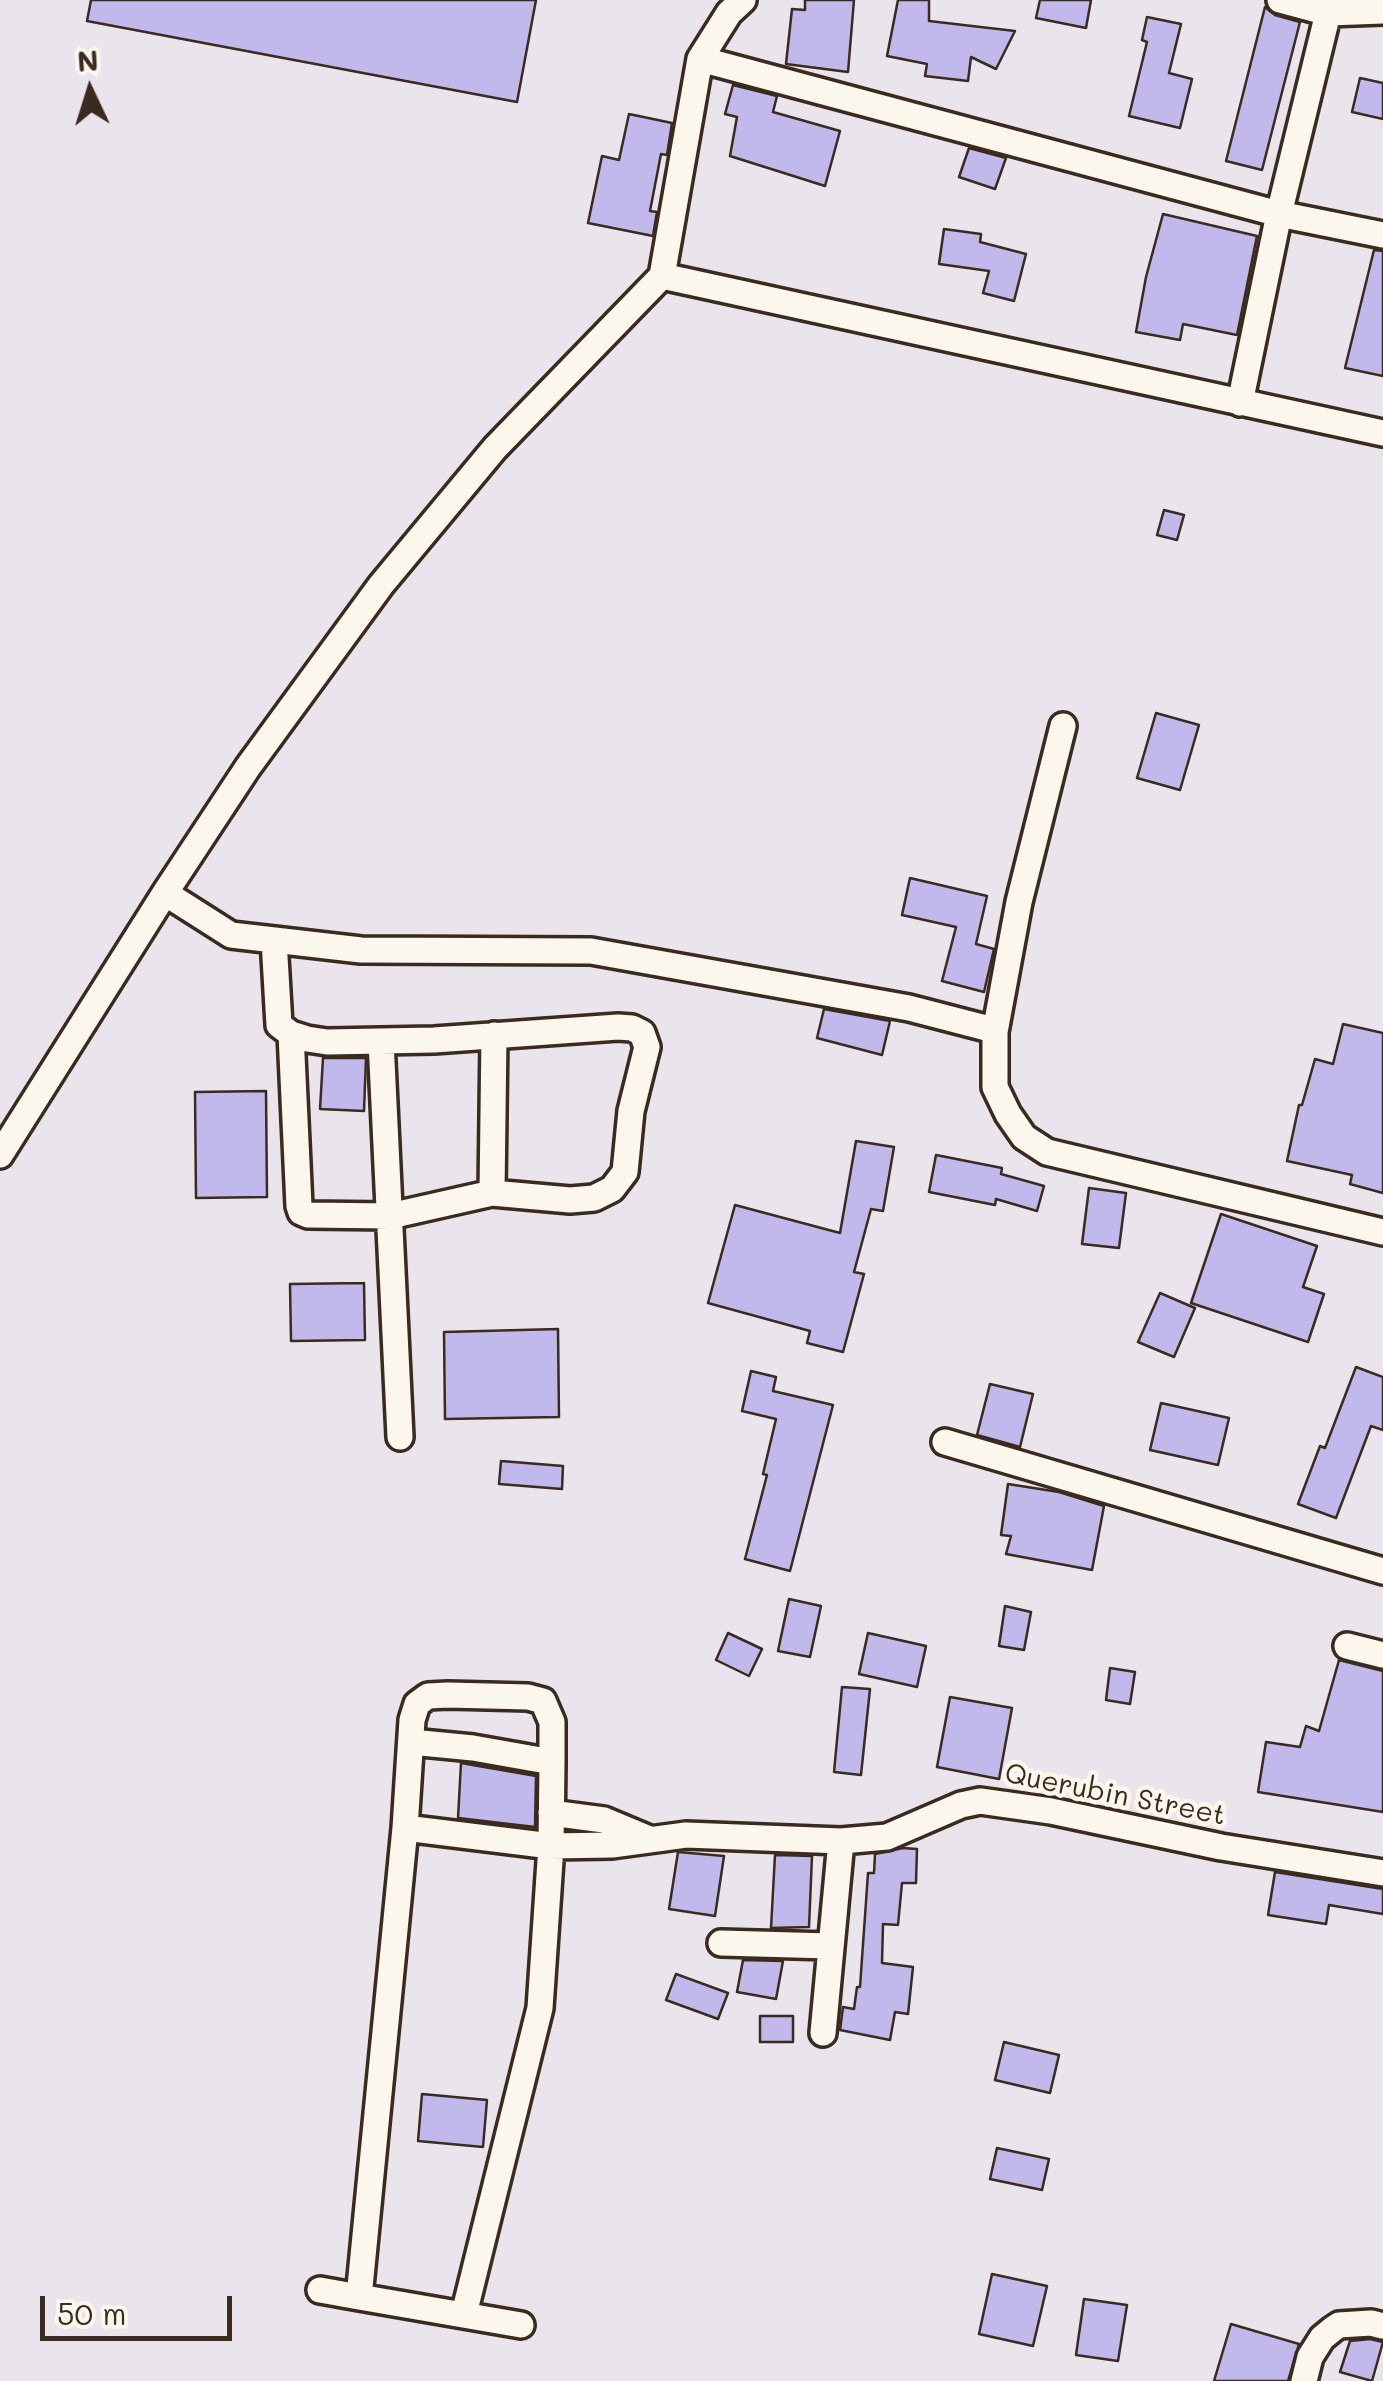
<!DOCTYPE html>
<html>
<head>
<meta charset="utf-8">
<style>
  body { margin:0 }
  #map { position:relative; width:1383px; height:2381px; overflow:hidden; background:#eae4ec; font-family:Mali,sans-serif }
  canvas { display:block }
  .north { position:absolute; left:40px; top:40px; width:100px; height:100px; -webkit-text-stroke:8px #fbf7ec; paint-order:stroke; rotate:356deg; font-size:28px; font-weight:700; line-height:40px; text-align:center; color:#3b2a1e }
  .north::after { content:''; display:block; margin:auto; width:35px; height:45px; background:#3b2a1e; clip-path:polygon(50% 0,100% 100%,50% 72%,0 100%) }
  .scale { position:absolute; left:40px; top:2296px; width:192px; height:45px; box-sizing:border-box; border:5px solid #3b2a1e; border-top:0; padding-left:12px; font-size:30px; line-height:35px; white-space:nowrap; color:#3b2a1e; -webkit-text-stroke:8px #fbf7ec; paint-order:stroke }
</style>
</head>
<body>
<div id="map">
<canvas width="1383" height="2381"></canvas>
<div class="north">N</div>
<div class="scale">50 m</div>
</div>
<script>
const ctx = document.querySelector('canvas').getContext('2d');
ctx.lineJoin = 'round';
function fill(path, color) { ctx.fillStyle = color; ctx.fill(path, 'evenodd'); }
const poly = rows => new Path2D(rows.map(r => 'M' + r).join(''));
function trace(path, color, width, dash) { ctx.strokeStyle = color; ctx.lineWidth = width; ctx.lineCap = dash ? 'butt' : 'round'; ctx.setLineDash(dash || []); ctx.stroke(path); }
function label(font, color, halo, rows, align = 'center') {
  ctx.font = font + ' Mali,sans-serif'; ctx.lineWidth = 9; ctx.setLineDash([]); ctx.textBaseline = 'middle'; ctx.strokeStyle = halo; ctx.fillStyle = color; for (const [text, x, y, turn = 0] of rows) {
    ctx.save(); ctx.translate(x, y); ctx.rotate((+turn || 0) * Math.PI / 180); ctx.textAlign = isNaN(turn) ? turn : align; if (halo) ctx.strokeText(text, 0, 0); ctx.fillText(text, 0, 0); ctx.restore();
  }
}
const building = poly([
  [91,0,536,0,517,102,87,21,91,0],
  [805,0,854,0,848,72,786,64,792,9,805,10,805,0],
  [898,0,929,0,929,21,1015,31,996,69,971,57,968,81,925,76,927,64,887,56,898,0],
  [1040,0,1091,0,1086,28,1036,18,1040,0],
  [1265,7,1275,15,1300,22,1262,170,1226,161,1265,7],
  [1147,17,1181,24,1169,73,1192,79,1180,128,1129,116,1147,42,1142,40,1147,17],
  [1360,78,1383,83,1383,119,1352,112,1360,78],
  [733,85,777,96,773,112,840,131,825,186,730,156,737,117,725,114,733,85],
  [629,114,672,123,667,155,661,154,650,211,657,212,653,236,588,223,602,156,619,160,629,114],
  [969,148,1006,158,995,189,959,177,969,148],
  [1163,214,1257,236,1237,335,1183,324,1180,340,1136,332,1146,277,1163,214],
  [944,229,981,234,980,242,1026,254,1014,301,983,293,989,271,939,264,944,229],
  [1374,250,1383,251,1383,376,1345,368,1374,250],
  [1164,510,1184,515,1177,540,1157,535,1164,510],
  [1156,713,1199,725,1180,790,1137,778,1156,713],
  [910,878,987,896,976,944,994,949,984,992,942,981,956,927,902,915,910,878],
  [824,1009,890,1021,882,1055,817,1038,824,1009],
  [1343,1024,1383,1033,1383,1193,1350,1184,1352,1175,1287,1161,1299,1105,1302,1105,1315,1059,1333,1064,1343,1024],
  [323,1058,366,1058,364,1111,320,1109,323,1058],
  [266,1091,267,1197,196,1198,195,1092,266,1091],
  [856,1141,894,1147,883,1211,871,1209,854,1272,864,1274,843,1352,807,1343,810,1331,708,1303,735,1205,840,1233,856,1141],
  [936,1155,1002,1168,1001,1174,1044,1186,1037,1211,996,1199,995,1205,929,1192,936,1155],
  [1089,1188,1126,1193,1119,1248,1082,1244,1089,1188],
  [1221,1214,1317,1246,1303,1287,1324,1294,1308,1342,1191,1303,1221,1214],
  [364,1283,365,1340,291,1341,290,1284,364,1283],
  [1160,1293,1195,1308,1174,1357,1138,1342,1160,1293],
  [558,1329,559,1417,445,1419,444,1332,558,1329],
  [1356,1367,1383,1377,1383,1430,1371,1426,1336,1518,1298,1504,1320,1446,1325,1448,1356,1367],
  [751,1371,776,1377,773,1391,833,1405,790,1571,745,1559,767,1475,763,1474,776,1419,742,1411,751,1371],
  [990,1384,1033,1394,1020,1447,977,1435,990,1384],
  [1161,1403,1229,1418,1218,1465,1150,1450,1161,1403],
  [501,1461,563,1466,562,1489,499,1484,501,1461],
  [1008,1484,1059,1492,1104,1506,1092,1570,1006,1554,1011,1536,1001,1535,1008,1484],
  [789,1599,821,1606,810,1657,778,1651,789,1599],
  [1005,1606,1031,1612,1024,1650,999,1646,1005,1606],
  [728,1633,762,1649,749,1676,716,1660,728,1633],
  [868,1633,926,1646,917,1687,859,1674,868,1633],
  [1339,1660,1383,1671,1383,1812,1258,1792,1266,1742,1300,1747,1306,1726,1319,1731,1339,1660],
  [1110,1668,1135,1672,1130,1704,1106,1700,1110,1668],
  [842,1687,870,1689,861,1775,834,1772,842,1687],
  [950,1697,1012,1708,999,1779,937,1767,950,1697],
  [461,1763,536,1776,535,1827,458,1818,461,1763],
  [903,1848,917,1849,916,1883,902,1883,898,1925,883,1924,882,1963,913,1967,908,2014,895,2012,890,2040,840,2030,843,2007,854,2009,857,1987,860,1987,868,1873,874,1873,875,1854,903,1848],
  [678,1852,724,1856,715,1916,669,1909,678,1852],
  [775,1855,812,1856,809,1927,771,1928,775,1855],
  [1275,1872,1383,1889,1383,1914,1329,1905,1326,1924,1268,1915,1275,1872],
  [743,1960,783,1961,776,1999,737,1992,743,1960],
  [676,1974,728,1993,718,2019,666,2000,676,1974],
  [760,2016,793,2016,793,2042,760,2042,760,2016],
  [1004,2042,1059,2055,1050,2093,995,2080,1004,2042],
  [422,2094,487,2100,483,2147,418,2141,422,2094],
  [997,2148,1049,2159,1042,2190,990,2179,997,2148],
  [992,2274,1047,2286,1033,2346,979,2334,992,2274],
  [1084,2299,1127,2305,1118,2361,1076,2355,1084,2299],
  [1231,2324,1299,2344,1288,2381,1214,2381,1231,2324],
  [1370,2339,1383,2342,1372,2381,1340,2372,1350,2341,1370,2339]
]);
fill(building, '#c1b9eb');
trace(building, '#3b2a1e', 2.5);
const minor = poly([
  [1280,0,1328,13,1330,0],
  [1383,11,1328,13,1279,214,1383,235],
  [700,59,729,13,743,0],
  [662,276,1383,433],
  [1240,403,1279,214,700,59,662,276,495,448,381,585,248,767,165,893,231,935,361,950,591,951,909,1008,986,1028,995,1032,995,1087,1008,1114,1024,1137,1047,1152,1383,1232],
  [274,940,279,1025,291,1034,307,1039,327,1042,434,1040,618,1027,632,1028,642,1033,647,1047,631,1111,625,1172,612,1189,594,1198,570,1200,492,1193,390,1216,308,1215,301,1212,299,1206,291,1034],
  [995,1032,1019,902,1063,726],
  [381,1041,400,1437],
  [0,1155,165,893],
  [492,1193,494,1035],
  [945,1442,1383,1571],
  [1347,1646,1383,1655],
  [411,1742,473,1748,552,1762],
  [551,1813,604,1820,647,1838],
  [405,1828,412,1720,417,1704,428,1696,448,1695,528,1697,543,1701,552,1722,552,1762,551,1846,540,2008,464,2314],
  [721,1943,830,1946],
  [823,2033,841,1841],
  [320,2290,359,2297],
  [521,2325,359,2297,405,1828,551,1846,612,1845,686,1835,841,1841,887,1837,961,1805,980,1801,1051,1811,1221,1847,1383,1873],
  [1304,2381,1310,2357,1322,2338,1333,2329,1339,2325,1371,2323,1383,2326]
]);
trace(minor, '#3b2a1e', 32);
trace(minor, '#fbf7ec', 25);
label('28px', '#3b2a1e', '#fbf7ec', [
  ["Querubin Street",1115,1795,11]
]);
</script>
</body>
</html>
